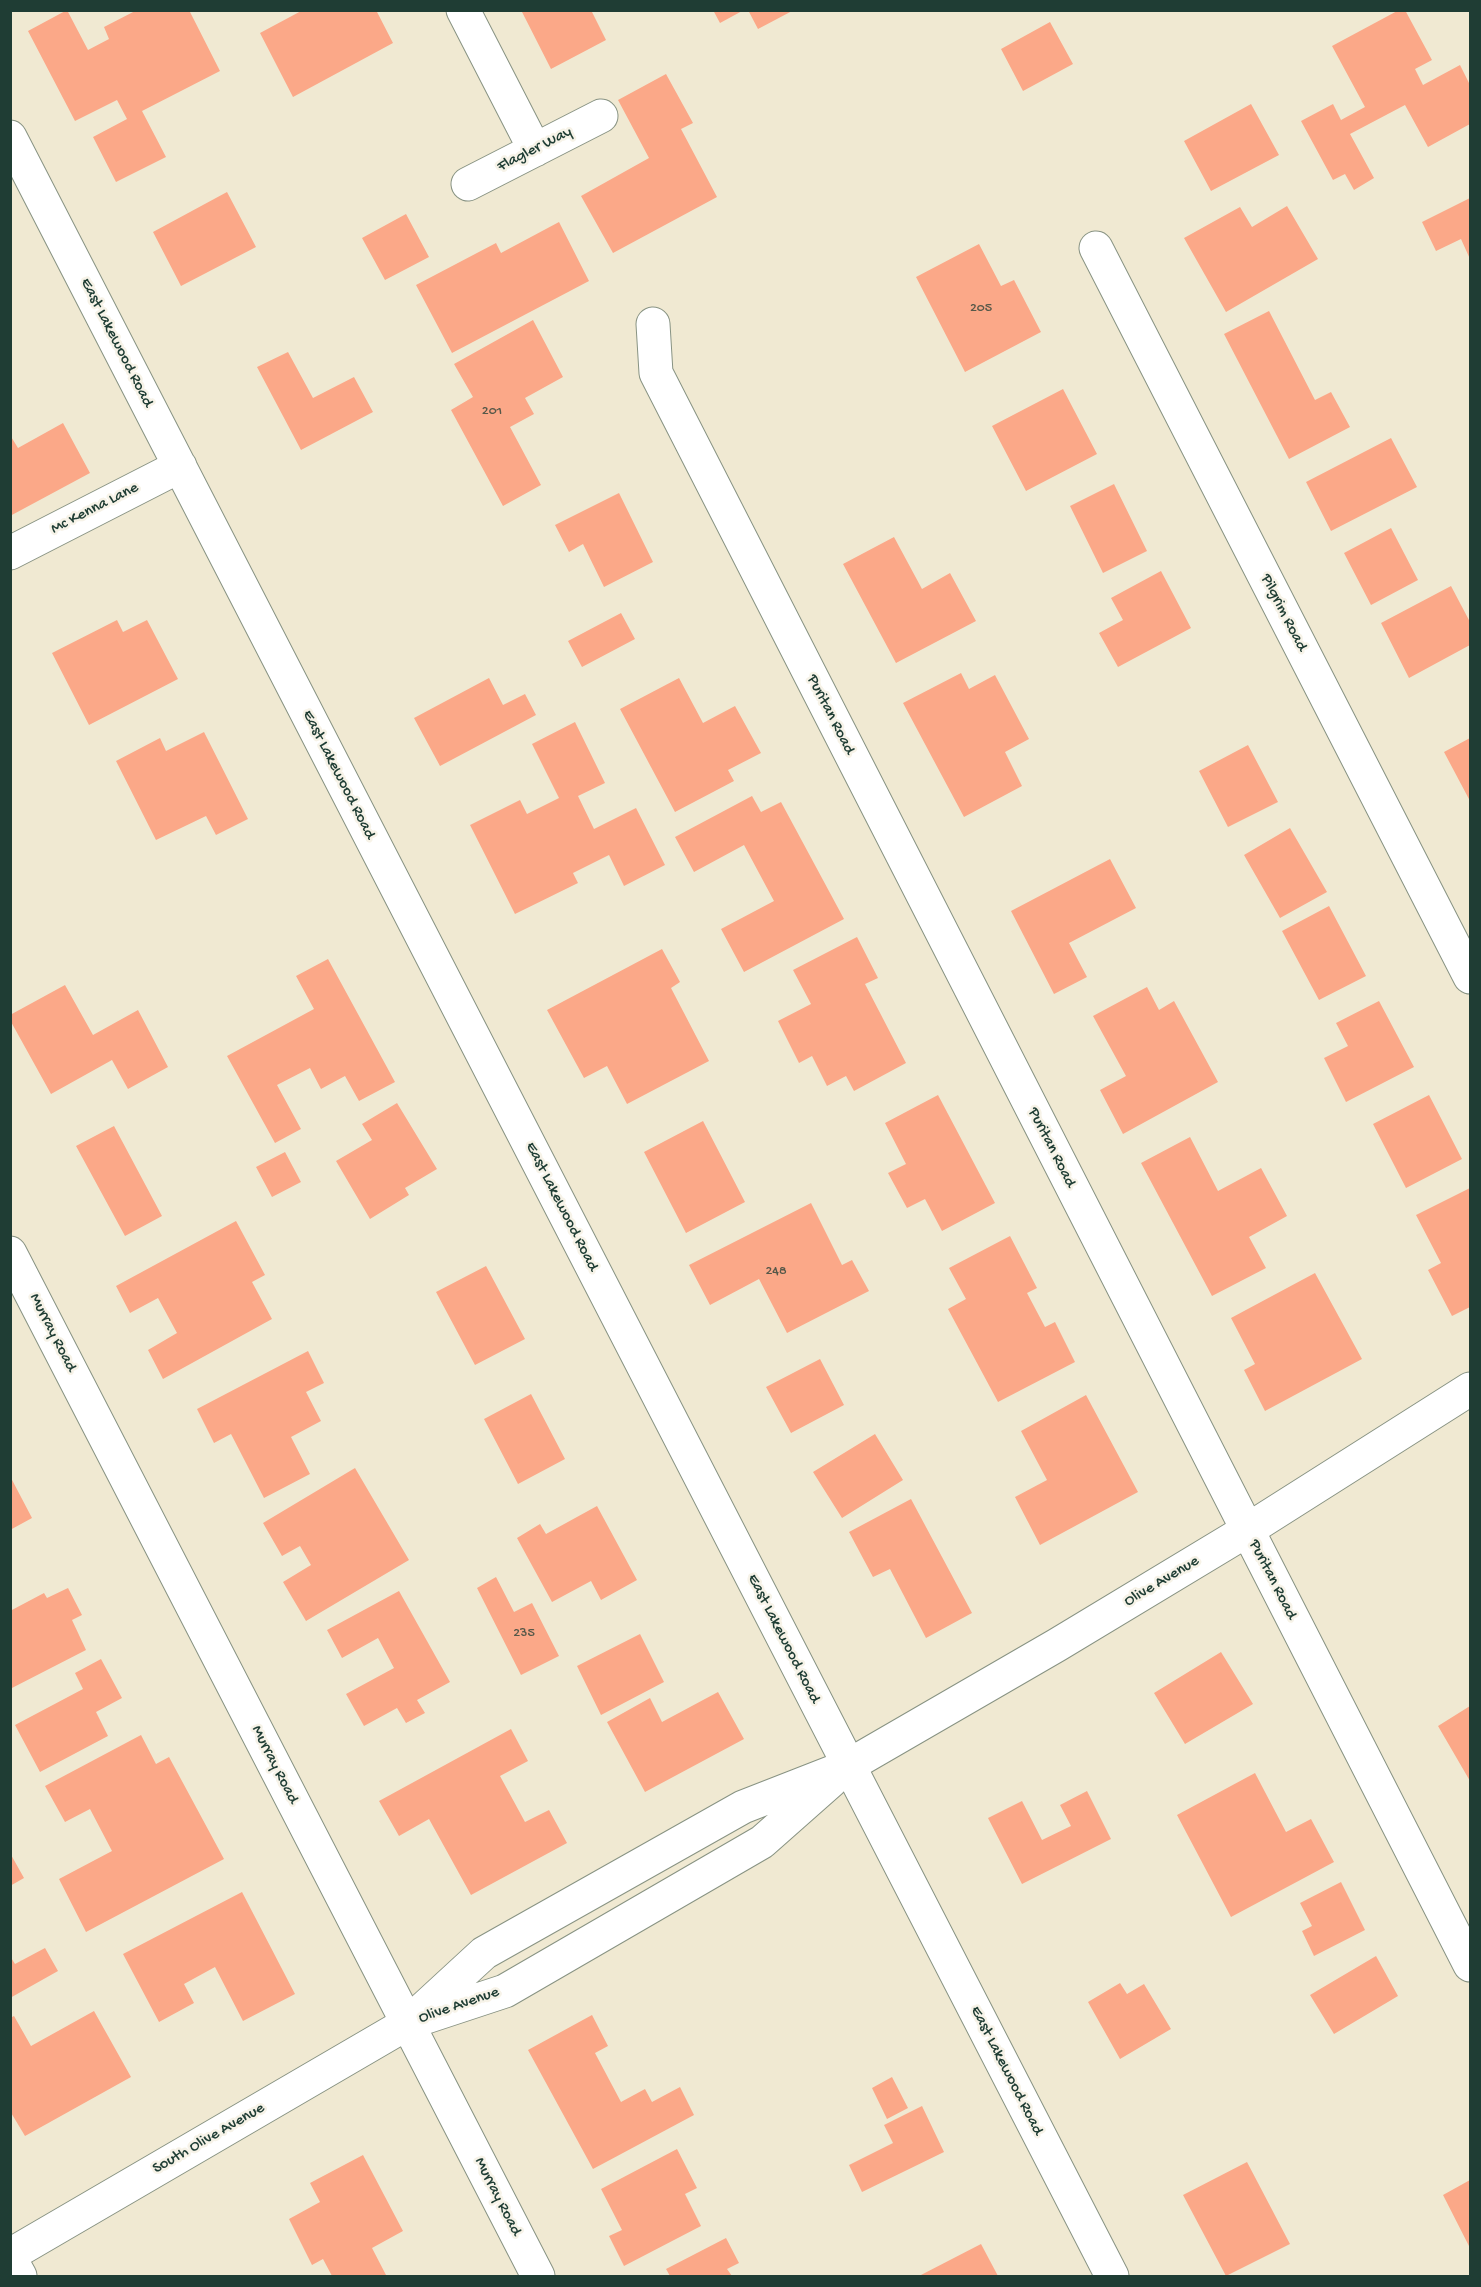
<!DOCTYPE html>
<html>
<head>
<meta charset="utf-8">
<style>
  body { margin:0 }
  #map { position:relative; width:1481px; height:2287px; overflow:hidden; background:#f0e9d2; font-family:"Gochi Hand",sans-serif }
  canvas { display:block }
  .frame { position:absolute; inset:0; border:12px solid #1f3d34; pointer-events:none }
</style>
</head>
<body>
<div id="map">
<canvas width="1481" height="2287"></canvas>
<div class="frame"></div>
</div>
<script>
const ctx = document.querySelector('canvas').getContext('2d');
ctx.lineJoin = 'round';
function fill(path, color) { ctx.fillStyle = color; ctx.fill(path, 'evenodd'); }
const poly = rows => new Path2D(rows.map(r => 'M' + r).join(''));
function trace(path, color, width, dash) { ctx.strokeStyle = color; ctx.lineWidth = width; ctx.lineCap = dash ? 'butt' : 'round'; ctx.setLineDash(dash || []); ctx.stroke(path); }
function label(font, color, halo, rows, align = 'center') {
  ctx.font = font + ' "Gochi Hand",sans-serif'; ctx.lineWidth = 5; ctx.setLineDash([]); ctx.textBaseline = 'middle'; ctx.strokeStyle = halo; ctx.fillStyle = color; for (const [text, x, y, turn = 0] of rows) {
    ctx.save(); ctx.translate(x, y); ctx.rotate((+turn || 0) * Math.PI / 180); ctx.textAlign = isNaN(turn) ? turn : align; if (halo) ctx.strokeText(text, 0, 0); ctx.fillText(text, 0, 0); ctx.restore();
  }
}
fill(poly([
  [67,10,88,50,109,39,104,27,137,10,189,10,220,71,142,111,166,157,116,182,93,137,127,119,117,100,75,121,28,31],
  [303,10,376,10,393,43,293,97,260,33],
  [521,10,591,10,606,40,551,69],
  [713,10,744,10,720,23],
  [748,10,794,10,758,29],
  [1399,10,1405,10,1432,60,1415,69,1423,85,1460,65,1470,85,1470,124,1428,147,1405,105,1350,134,1374,178,1354,190,1345,174,1333,180,1301,121,1333,104,1341,120,1365,107,1332,46],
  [1050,22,1073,64,1023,91,1001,49],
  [666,74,693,123,681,129,717,197,613,253,581,196,649,158,618,100],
  [1251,104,1279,155,1211,191,1184,141],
  [227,192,256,247,181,286,153,232],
  [1470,198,1470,259,1461,239,1436,251,1422,222],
  [1287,206,1318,259,1226,312,1184,238,1240,207,1252,227],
  [406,214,429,257,385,280,362,238],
  [559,222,589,281,452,353,416,285,496,243,501,253],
  [979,244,1001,286,1014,280,1041,332,965,372,916,277],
  [1269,311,1315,400,1331,392,1350,427,1289,459,1224,334],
  [533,320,563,377,525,398,534,414,510,427,541,485,503,506,451,410,473,397,454,364],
  [288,352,313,398,354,377,373,412,301,450,257,367],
  [1063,389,1097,454,1026,491,992,426],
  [63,423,90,473,10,516,10,435,18,448],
  [1391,438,1417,487,1331,531,1306,482],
  [1114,484,1147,551,1103,573,1070,506],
  [619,493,653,562,604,587,583,544,569,552,555,525],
  [1391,528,1418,580,1371,605,1344,553],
  [894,537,922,589,950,573,976,621,896,663,843,564],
  [1161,571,1191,628,1118,667,1099,633,1123,620,1111,598],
  [1451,586,1470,622,1470,645,1409,678,1381,623],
  [621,613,635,639,582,667,568,641],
  [117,620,123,632,147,620,178,679,89,725,52,653],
  [961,673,969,689,995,675,1029,739,1005,752,1022,786,964,817,903,703],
  [489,678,503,705,525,694,536,715,440,766,414,718],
  [679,678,703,723,735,706,761,753,728,770,734,781,675,812,620,709],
  [575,722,605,783,578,796,594,829,636,808,665,865,624,886,609,855,573,873,578,883,515,914,470,825,520,800,527,814,559,798,532,744],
  [204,732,248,819,216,835,206,816,156,840,116,761,160,738,166,751],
  [1470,738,1470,801,1444,752],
  [1248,745,1278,802,1228,827,1199,771],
  [752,796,761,812,781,802,844,919,744,972,721,929,774,901,744,845,694,872,675,837],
  [1290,828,1327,892,1280,918,1244,855],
  [1110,859,1136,908,1069,943,1087,977,1054,994,1011,911],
  [1329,906,1366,976,1319,1000,1282,931],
  [857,937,878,978,865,984,906,1063,854,1091,846,1076,827,1086,812,1056,799,1063,778,1021,811,1004,793,970],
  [662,949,680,982,671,988,709,1061,627,1104,607,1066,584,1078,547,1010],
  [328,959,395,1082,359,1101,345,1076,321,1089,310,1068,277,1085,301,1129,275,1143,227,1056,314,1009,296,976],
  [65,985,93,1035,138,1010,168,1067,128,1089,112,1060,51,1094,10,1020,10,1015],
  [1147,987,1159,1010,1174,1001,1218,1082,1123,1134,1100,1090,1126,1076,1093,1016],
  [1379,1001,1414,1067,1346,1102,1324,1058,1348,1046,1336,1023],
  [938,1095,995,1203,942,1231,925,1199,907,1208,888,1173,906,1164,885,1123],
  [1429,1095,1462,1159,1406,1188,1373,1124],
  [397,1103,437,1169,405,1188,409,1195,370,1219,336,1161,372,1140,362,1124],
  [703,1121,745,1202,686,1233,644,1152],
  [114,1126,162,1216,125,1236,76,1146],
  [1190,1137,1218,1191,1261,1168,1287,1216,1249,1237,1266,1268,1212,1296,1141,1163],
  [285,1152,301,1182,272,1197,256,1167],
  [1470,1188,1470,1307,1452,1316,1428,1270,1441,1263,1416,1215],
  [811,1203,842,1265,852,1260,869,1291,787,1333,759,1279,710,1305,689,1265],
  [236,1221,265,1275,252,1282,272,1319,163,1379,148,1350,177,1333,158,1298,130,1313,116,1286],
  [1010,1236,1037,1288,1027,1293,1045,1327,1055,1322,1075,1362,998,1402,948,1309,966,1299,949,1268],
  [486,1266,525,1339,475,1365,436,1292],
  [1315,1273,1362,1359,1265,1411,1244,1370,1255,1364,1231,1318],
  [308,1351,324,1383,306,1392,321,1421,291,1437,310,1474,264,1498,231,1434,214,1443,197,1409],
  [820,1359,844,1405,791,1433,766,1387],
  [531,1394,565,1459,518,1484,484,1419],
  [1086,1395,1138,1492,1040,1545,1015,1497,1047,1480,1021,1431],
  [875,1434,903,1480,842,1518,813,1472],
  [355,1468,409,1560,306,1621,283,1582,311,1565,300,1546,282,1556,263,1523],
  [10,1476,32,1518,10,1530],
  [911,1499,972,1613,926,1638,890,1569,873,1577,849,1532],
  [597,1506,637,1580,601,1600,591,1581,552,1602,517,1538,540,1524,546,1534],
  [496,1577,514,1612,532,1603,559,1656,521,1675,477,1588],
  [68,1588,82,1615,72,1620,86,1650,10,1689,10,1611,44,1593,47,1598],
  [399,1591,450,1682,417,1700,425,1713,406,1723,397,1708,364,1726,346,1694,394,1668,378,1638,342,1658,327,1630],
  [640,1634,664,1682,601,1715,577,1666],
  [1221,1652,1253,1704,1185,1744,1154,1693],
  [101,1659,122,1698,96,1712,108,1736,40,1772,15,1725,83,1689,75,1673],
  [718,1692,744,1739,645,1792,607,1722,650,1698,662,1722],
  [1470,1706,1470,1781,1438,1726],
  [511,1729,528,1761,500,1776,525,1822,549,1810,567,1843,471,1895,429,1819,399,1836,379,1801],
  [141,1735,156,1764,169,1757,224,1859,86,1932,59,1879,112,1851,90,1809,65,1822,45,1786],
  [1255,1773,1286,1832,1311,1819,1334,1862,1231,1917,1177,1815],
  [1087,1791,1111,1839,1022,1884,988,1818,1022,1801,1042,1840,1071,1826,1060,1805],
  [10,1853,24,1878,10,1886],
  [1341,1882,1365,1930,1314,1956,1302,1931,1312,1926,1300,1903],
  [242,1892,295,1994,243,2021,215,1967,184,1984,194,2003,159,2022,123,1954],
  [45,1948,58,1971,10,1998,10,1956,15,1964],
  [1376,1956,1398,1996,1334,2034,1310,1995],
  [1120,1983,1127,1994,1144,1984,1171,2029,1120,2059,1088,2002],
  [94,2011,131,2077,25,2136,10,2111,10,2018,14,2016,31,2046],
  [592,2015,608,2046,595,2053,621,2102,645,2089,652,2102,680,2087,694,2115,593,2169,528,2050],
  [892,2077,908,2108,887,2119,872,2088],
  [922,2106,944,2152,862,2192,849,2165,893,2143,884,2125],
  [677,2149,697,2188,685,2194,701,2226,624,2266,609,2236,622,2230,601,2189],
  [363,2155,403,2231,372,2248,386,2275,332,2276,323,2259,312,2265,289,2219,320,2202,310,2183],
  [1247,2162,1290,2244,1226,2276,1183,2195],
  [1470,2180,1470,2248,1443,2195],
  [726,2238,739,2263,727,2269,732,2276,670,2276,666,2269],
  [981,2244,998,2276,919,2276]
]), '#fba888');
const minor = poly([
  [463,10,535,150],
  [10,137,1112,2276],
  [468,184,601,116],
  [1096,248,1470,977],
  [653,324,656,373,1470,1965],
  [10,553,180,466],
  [10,1253,538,2276],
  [10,2258,20,2276]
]);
const tertiary = poly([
  [408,2023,484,1953,743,1807,848,1766,1057,1645,1246,1531,1470,1389],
  [10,2255,408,2023,505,1991,762,1842,831,1781]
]);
trace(minor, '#889383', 35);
trace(tertiary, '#889383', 35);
trace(minor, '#fff', 33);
trace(tertiary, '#fff', 33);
label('14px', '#565849', null, [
  ["205",981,309],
  ["201",492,412],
  ["248",776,1272],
  ["235",524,1634]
]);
label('16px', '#1f3d34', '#f7f3e8', [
  ["Flagler Way",535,150,-27],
  ["East Lakewood Road",116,343,63],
  ["Mc Kenna Lane",95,509,-27],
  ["Pilgrim Road",1283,613,63],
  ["Puritan Road",830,715,63],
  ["East Lakewood Road",338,775,63],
  ["Puritan Road",1051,1148,63],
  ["East Lakewood Road",561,1207,63],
  ["Murray Road",52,1333,63],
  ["Puritan Road",1272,1580,63],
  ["Olive Avenue",1162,1582,-31],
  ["East Lakewood Road",783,1639,63],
  ["Murray Road",274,1765,63],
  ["Olive Avenue",459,2006,-19],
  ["East Lakewood Road",1006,2071,63],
  ["South Olive Avenue",209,2139,-30],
  ["Murray Road",497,2197,63]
]);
</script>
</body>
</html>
